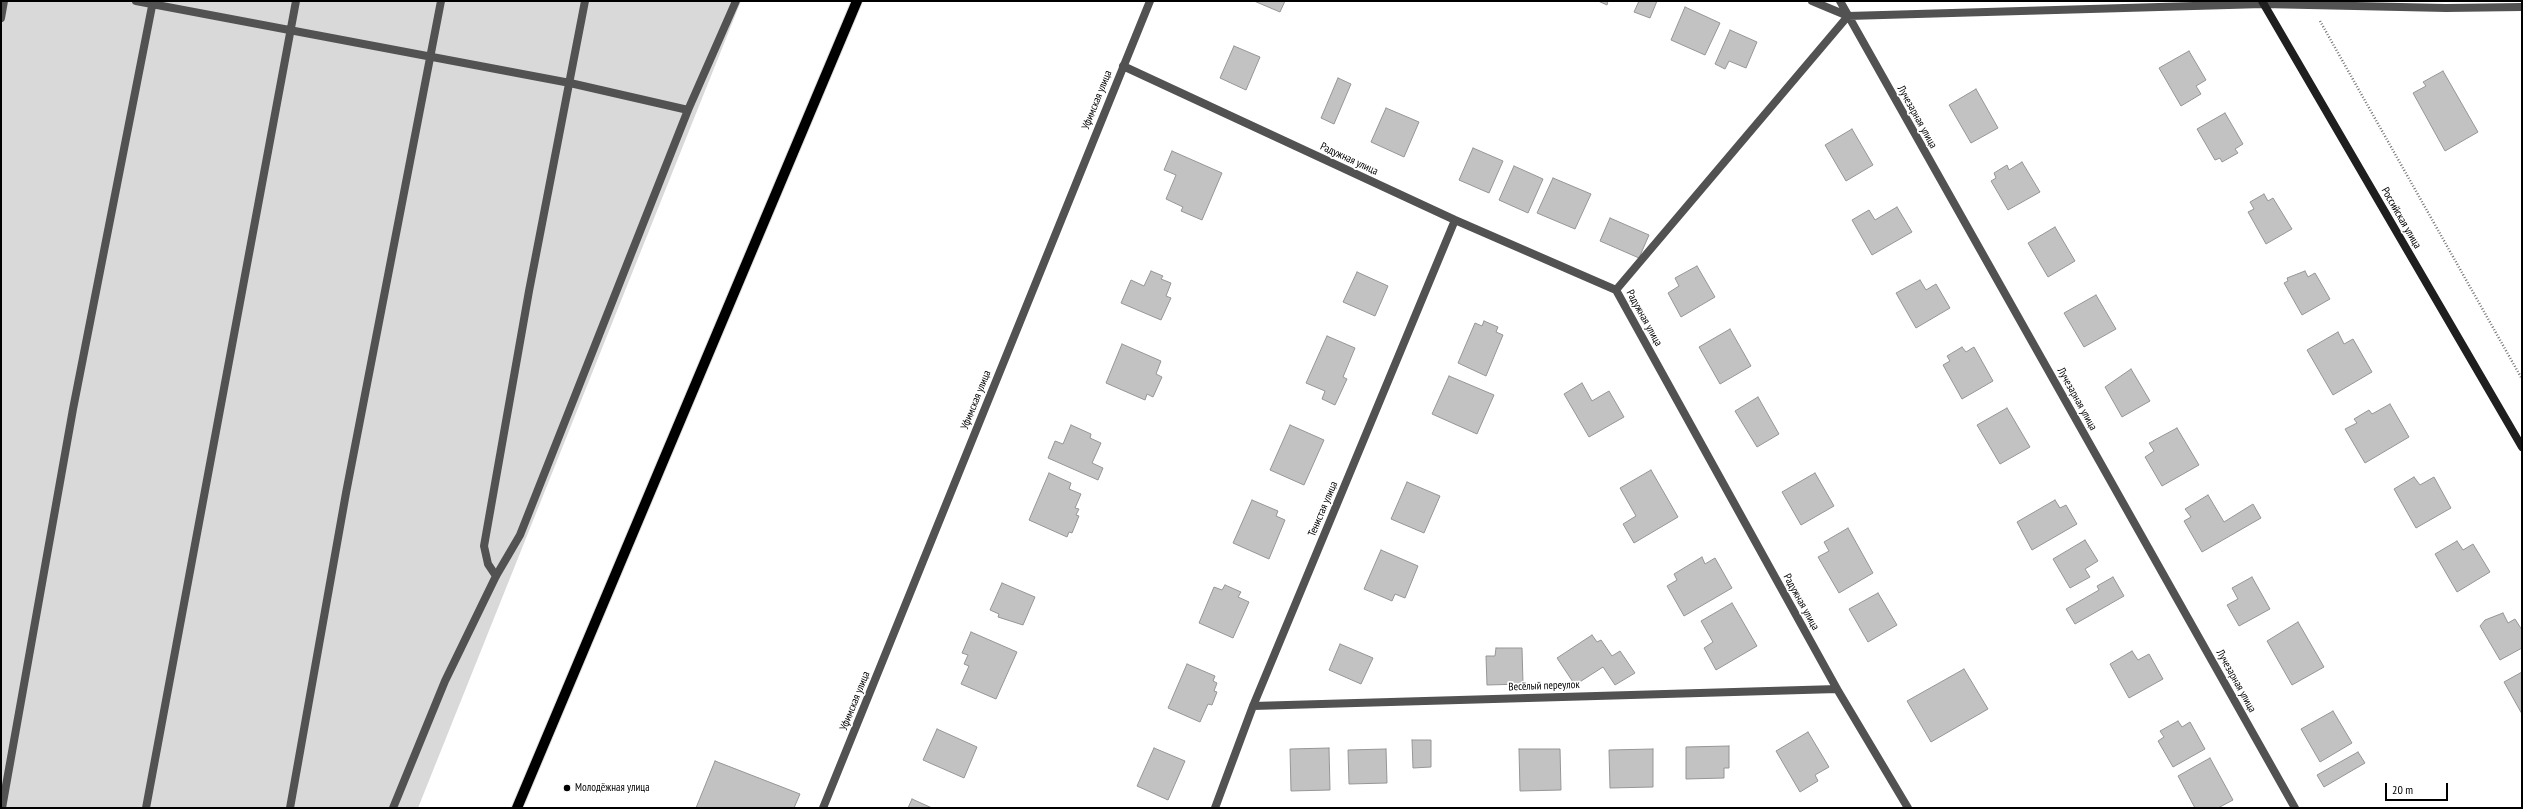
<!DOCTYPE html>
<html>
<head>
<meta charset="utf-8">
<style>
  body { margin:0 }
  #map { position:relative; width:2523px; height:809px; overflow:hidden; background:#fff; font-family:"PT Sans Narrow",sans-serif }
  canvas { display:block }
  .frame { position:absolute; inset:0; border:2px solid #000; pointer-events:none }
  .scale { position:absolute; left:2385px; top:783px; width:63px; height:18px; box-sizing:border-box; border:2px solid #000; border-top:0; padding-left:5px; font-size:12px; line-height:14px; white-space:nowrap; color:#000; -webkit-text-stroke:3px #fff; paint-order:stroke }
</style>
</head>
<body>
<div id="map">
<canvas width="2523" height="809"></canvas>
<div class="frame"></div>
<div class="scale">20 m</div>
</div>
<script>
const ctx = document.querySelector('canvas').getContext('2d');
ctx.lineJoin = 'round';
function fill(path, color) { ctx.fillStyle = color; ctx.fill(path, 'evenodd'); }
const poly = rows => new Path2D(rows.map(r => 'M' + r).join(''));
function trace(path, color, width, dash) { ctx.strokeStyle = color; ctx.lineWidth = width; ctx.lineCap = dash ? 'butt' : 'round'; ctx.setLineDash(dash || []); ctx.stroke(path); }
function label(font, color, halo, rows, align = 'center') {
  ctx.font = font + ' "PT Sans Narrow",sans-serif'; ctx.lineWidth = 3.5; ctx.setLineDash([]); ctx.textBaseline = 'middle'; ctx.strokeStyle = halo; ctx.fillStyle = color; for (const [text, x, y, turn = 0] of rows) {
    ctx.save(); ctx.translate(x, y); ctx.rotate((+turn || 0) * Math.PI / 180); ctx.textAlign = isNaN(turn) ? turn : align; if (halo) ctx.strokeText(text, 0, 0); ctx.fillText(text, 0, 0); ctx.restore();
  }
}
fill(poly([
  [1,1,741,1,418,808,1,808]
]), '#d9d9d9');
const building = poly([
  [1254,1,1285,1,1280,12,1254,1],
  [1598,1,1608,1,1607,5,1598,1],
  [1639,1,1657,1,1650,18,1634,12,1639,1],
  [1685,7,1720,23,1705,55,1671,40,1685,7],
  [1730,30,1757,42,1746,68,1729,61,1725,69,1715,64,1730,30],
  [1234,46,1260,57,1246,90,1220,78,1234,46],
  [2189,51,2206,80,2196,86,2201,94,2181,106,2159,68,2189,51],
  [2443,71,2478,132,2445,151,2413,93,2426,86,2423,82,2443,71],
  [1338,78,1351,84,1334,124,1321,118,1338,78],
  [1976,89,1998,128,1971,143,1949,105,1976,89],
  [1386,108,1419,122,1404,157,1371,142,1386,108],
  [2225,113,2243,144,2235,149,2238,153,2222,162,2220,158,2215,160,2197,129,2225,113],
  [1852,129,1873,165,1846,181,1825,145,1852,129],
  [1473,148,1503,161,1489,193,1459,180,1473,148],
  [1172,151,1222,173,1202,220,1181,211,1183,207,1166,199,1176,175,1164,170,1172,151],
  [2022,162,2040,192,2008,210,1991,181,1996,178,1994,173,2007,165,2009,170,2022,162],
  [1514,166,1543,179,1528,213,1499,200,1514,166],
  [1553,178,1591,194,1575,229,1537,213,1553,178],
  [2264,194,2268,201,2273,198,2292,229,2266,244,2248,212,2254,209,2250,202,2264,194],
  [1897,207,1912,232,1872,255,1852,220,1869,210,1875,220,1897,207],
  [1610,218,1649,235,1639,258,1600,241,1610,218],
  [2055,227,2075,261,2048,277,2028,243,2055,227],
  [1697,266,1715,297,1681,317,1668,293,1679,286,1675,278,1697,266],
  [1151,271,1163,276,1161,279,1171,283,1166,296,1171,298,1161,320,1121,303,1131,280,1144,286,1151,271],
  [2305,271,2308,277,2315,273,2330,299,2302,315,2284,283,2288,281,2287,278,2305,271],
  [1357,272,1388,286,1375,316,1343,302,1357,272],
  [1920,280,1926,290,1936,284,1950,308,1916,328,1896,293,1920,280],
  [2096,295,2116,329,2084,347,2064,313,2096,295],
  [1484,321,1498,327,1496,332,1503,335,1486,376,1458,363,1475,323,1482,326,1484,321],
  [1730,329,1751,366,1720,384,1699,347,1730,329],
  [2338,332,2344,344,2353,339,2372,372,2333,395,2307,350,2338,332],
  [1327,336,1355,348,1343,377,1347,379,1335,405,1322,399,1325,391,1306,383,1327,336],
  [1122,344,1161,361,1156,374,1162,377,1153,397,1147,394,1145,400,1106,383,1122,344],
  [1962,347,1966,352,1974,347,1993,381,1962,399,1943,365,1950,361,1947,356,1962,347],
  [2131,369,2150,401,2122,417,2105,387,2131,369],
  [1449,376,1494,395,1477,434,1432,414,1449,376],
  [1582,383,1592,401,1609,391,1624,417,1589,437,1564,394,1582,383],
  [1758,397,1779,434,1757,447,1735,411,1758,397],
  [2390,404,2409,437,2365,463,2345,429,2357,423,2354,419,2369,410,2372,414,2390,404],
  [2007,408,2030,447,2000,464,1977,425,2007,408],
  [1071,425,1091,434,1090,438,1101,443,1092,463,1103,468,1098,480,1048,458,1055,441,1063,444,1071,425],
  [1290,425,1324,440,1304,485,1270,470,1290,425],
  [2177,428,2199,465,2162,486,2145,457,2154,451,2149,443,2177,428],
  [1651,470,1678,517,1634,543,1623,524,1636,516,1620,488,1651,470],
  [1049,473,1071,483,1069,489,1081,494,1075,508,1079,509,1076,515,1079,516,1072,533,1069,532,1067,537,1029,520,1049,473],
  [1815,473,1834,506,1801,525,1782,492,1815,473],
  [2414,477,2420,485,2434,477,2451,508,2416,528,2394,489,2414,477],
  [1407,482,1440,496,1424,533,1391,519,1407,482],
  [2208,495,2224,522,2253,504,2261,518,2202,552,2184,521,2191,517,2185,509,2208,495],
  [1252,500,1278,511,1276,516,1285,520,1269,559,1233,543,1252,500],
  [2055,500,2060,508,2066,505,2077,524,2032,550,2017,522,2055,500],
  [1848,528,1873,573,1839,593,1818,557,1829,551,1824,542,1848,528],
  [2085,540,2098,561,2085,569,2090,577,2070,588,2053,559,2085,540],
  [2457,541,2463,550,2473,544,2490,572,2457,592,2435,554,2457,541],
  [1381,550,1418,566,1405,598,1395,594,1392,601,1364,589,1381,550],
  [1702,557,1705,564,1715,558,1732,588,1684,616,1667,586,1677,580,1674,574,1702,557],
  [2113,577,2124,596,2075,624,2066,609,2099,590,2097,586,2113,577],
  [2252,577,2270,609,2239,626,2227,605,2238,599,2232,588,2252,577],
  [1002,583,1035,597,1023,625,998,617,999,614,990,610,1002,583],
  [1225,585,1241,592,1238,597,1249,602,1233,638,1199,623,1214,587,1222,590,1225,585],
  [1878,593,1897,625,1868,642,1849,609,1878,593],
  [1732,603,1757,646,1716,670,1704,648,1713,642,1701,621,1732,603],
  [2503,613,2508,623,2515,619,2522,630,2522,648,2500,660,2480,626,2485,620,2503,613],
  [2298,622,2324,667,2292,685,2267,641,2298,622],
  [971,632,1017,652,996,699,961,684,969,666,964,664,968,655,962,653,971,632],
  [1592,635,1597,642,1601,640,1612,656,1620,651,1635,673,1615,685,1603,667,1575,685,1557,658,1592,635],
  [1340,644,1373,658,1361,684,1329,670,1340,644],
  [1496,648,1522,648,1523,684,1487,685,1486,656,1495,656,1496,648],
  [2132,651,2138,660,2149,654,2163,679,2129,698,2110,664,2132,651],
  [1187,664,1215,676,1213,681,1217,683,1214,691,1217,692,1212,705,1208,704,1200,722,1168,708,1187,664],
  [1964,669,1988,709,1931,742,1907,701,1964,669],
  [2522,672,2522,714,2504,682,2522,672],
  [2333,711,2352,743,2320,762,2301,729,2333,711],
  [2178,721,2182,727,2190,722,2205,749,2173,767,2158,741,2164,737,2160,731,2178,721],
  [937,729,977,747,964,778,923,760,937,729],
  [1808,732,1829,767,1815,775,1818,781,1800,792,1776,751,1808,732],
  [1412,740,1431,740,1431,767,1413,768,1412,740],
  [1729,746,1729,768,1724,768,1724,778,1686,779,1686,747,1729,746],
  [1154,748,1185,761,1168,800,1137,786,1154,748],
  [1329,748,1330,790,1291,791,1290,749,1329,748],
  [1386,749,1387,783,1349,784,1348,750,1386,749],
  [1519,749,1560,749,1561,790,1520,791,1519,749],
  [1653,749,1653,787,1610,788,1609,750,1653,749],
  [2358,752,2365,763,2324,787,2317,775,2358,752],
  [2210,758,2233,800,2218,808,2195,808,2178,776,2210,758],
  [715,761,800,794,794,808,696,808,715,761],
  [912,799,932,808,908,808,912,799]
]);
fill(building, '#c2c2c2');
trace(building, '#969696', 1);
const primary = poly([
  [517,808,857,1]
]);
trace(primary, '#dbdbdb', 12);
trace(poly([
  [2320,21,2522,379]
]), '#747474', 2.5, [1, 2]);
trace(poly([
  [136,1,570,83,688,110],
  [1,18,4,1],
  [496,576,488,564,484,546,529,291,585,1],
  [2,808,73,409,153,1],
  [146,808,296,1],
  [290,808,346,493,441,1],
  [393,808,445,681,496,576,520,535,688,110,736,1]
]), '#525252', 8);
trace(poly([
  [1812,1,1848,16,2263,4,2446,8,2522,7],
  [1840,1,2295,808],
  [1123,66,1455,220,1616,290,1837,689,1908,808],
  [1616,290,1848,16],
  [1253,706,1837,689],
  [823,808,1150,1],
  [1215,808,1253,706,1455,220]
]), '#525252', 8);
trace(poly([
  [2262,1,2522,447]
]), '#1f1f1f', 8);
trace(primary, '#000', 10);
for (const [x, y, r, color] of [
  [567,788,4,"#000"]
]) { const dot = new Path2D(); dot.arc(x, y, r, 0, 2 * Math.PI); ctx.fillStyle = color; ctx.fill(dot); trace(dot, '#fff', 1.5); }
label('11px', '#000', '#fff', [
  ["Уфимская улица",1097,100,-68],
  ["Лучезарная улица",1917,117,61],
  ["Радужная улица",1349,159,25],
  ["Российская улица",2401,218,60],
  ["Радужная улица",1644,318,61],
  ["Лучезарная улица",2077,399,61],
  ["Уфимская улица",976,400,-68],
  ["Тенистая улица",1323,509,-67],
  ["Радужная улица",1801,602,61],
  ["Лучезарная улица",2236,681,61],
  ["Весёлый переулок",1544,686,-2],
  ["Уфимская улица",855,701,-68]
]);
label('11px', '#000', '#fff', [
  ["Молодёжная улица",575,788]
], 'left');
</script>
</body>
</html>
